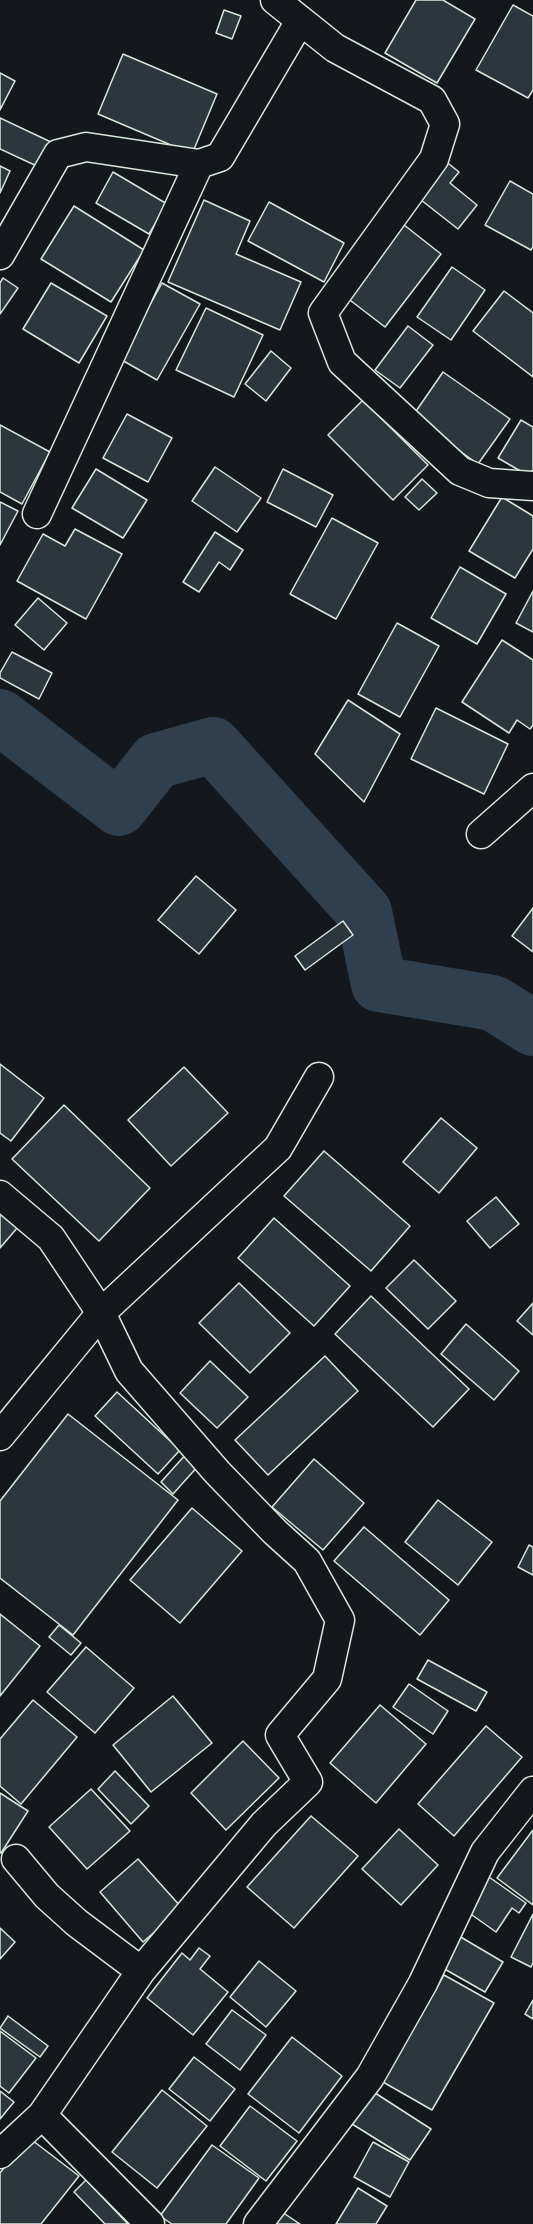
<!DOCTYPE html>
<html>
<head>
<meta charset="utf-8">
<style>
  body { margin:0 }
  canvas { display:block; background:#14181c }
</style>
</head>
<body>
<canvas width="533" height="2224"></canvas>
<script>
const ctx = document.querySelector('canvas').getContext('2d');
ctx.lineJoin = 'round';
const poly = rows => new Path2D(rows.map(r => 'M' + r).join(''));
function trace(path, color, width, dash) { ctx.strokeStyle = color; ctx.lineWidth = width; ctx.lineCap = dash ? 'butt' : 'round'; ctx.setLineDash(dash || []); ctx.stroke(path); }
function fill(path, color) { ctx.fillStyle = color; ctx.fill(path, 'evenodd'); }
trace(poly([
  [0,717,119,808,156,761,213,745,364,912,379,984,493,1003,533,1028]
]), '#2f3f4d', 56);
const building = poly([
  [416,0,443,0,475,19,437,83,385,53,416,0],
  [513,5,533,16,533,90,528,98,476,70,513,5],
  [224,10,241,16,232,39,216,33,224,10],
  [123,54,217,94,192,154,98,114,123,54],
  [0,73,15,81,0,110,0,73],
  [0,118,53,143,41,168,0,149,0,118],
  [444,160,459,172,450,183,477,205,458,229,416,196,444,160],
  [0,166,10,171,0,193,0,166],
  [113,172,167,204,149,234,96,203,113,172],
  [510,181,533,194,533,247,531,250,485,225,510,181],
  [204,200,250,221,236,254,301,282,280,330,168,282,204,200],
  [269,202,344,243,324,282,248,241,269,202],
  [74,206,144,250,111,302,41,259,74,206],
  [399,221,441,254,385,327,342,294,399,221],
  [452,267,485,290,451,340,417,317,452,267],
  [3,278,18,288,0,314,0,283,3,278],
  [51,283,107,316,79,363,23,329,51,283],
  [162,283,200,304,157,380,120,359,162,283],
  [504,291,533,313,533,377,473,331,504,291],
  [206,308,263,335,234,397,176,370,206,308],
  [408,326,433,345,400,388,375,370,408,326],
  [271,351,291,368,266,401,245,384,271,351],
  [443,372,510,419,478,464,412,417,443,372],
  [363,400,428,465,393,500,328,435,363,400],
  [127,414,172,438,148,482,103,458,127,414],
  [521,420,533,427,533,470,529,476,498,458,521,420],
  [0,425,50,452,22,504,0,492,0,425],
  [215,467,261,498,237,532,192,501,215,467],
  [96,469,147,500,123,538,72,508,96,469],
  [283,469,333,495,316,527,267,502,283,469],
  [422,479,437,493,419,510,405,497,422,479],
  [502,497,533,516,533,549,515,578,469,551,502,497],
  [0,502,18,511,0,545,0,502],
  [332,518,378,543,336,619,290,594,332,518],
  [75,529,122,554,86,619,17,581,43,534,65,546,75,529],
  [215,532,243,550,230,570,219,562,199,592,183,582,215,532],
  [460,567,506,594,477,644,431,618,460,567],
  [533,591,533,632,516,623,533,591],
  [38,598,67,623,44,650,15,625,38,598],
  [397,623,439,646,400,717,358,694,397,623],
  [502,640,533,660,533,725,530,729,517,720,509,733,462,702,502,640],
  [12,652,52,673,39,699,0,678,0,673,12,652],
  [348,700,400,734,364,802,315,754,348,700],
  [436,708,508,744,484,794,411,759,436,708],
  [196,876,236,910,199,954,158,920,196,876],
  [533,908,533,952,512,936,533,908],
  [343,921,353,935,305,970,295,956,343,921],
  [0,1064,44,1098,11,1141,0,1133,0,1064],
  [184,1067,228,1113,171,1166,128,1120,184,1067],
  [64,1105,150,1188,99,1241,12,1159,64,1105],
  [441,1118,477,1148,439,1193,403,1162,441,1118],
  [324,1151,410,1226,371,1271,284,1196,324,1151],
  [496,1197,519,1224,490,1248,467,1221,496,1197],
  [0,1212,18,1227,0,1248,0,1212],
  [274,1218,350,1286,314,1326,238,1258,274,1218],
  [414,1260,456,1301,428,1329,386,1288,414,1260],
  [239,1283,290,1333,250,1373,199,1323,239,1283],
  [371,1296,469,1389,433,1427,335,1334,371,1296],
  [533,1303,533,1335,517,1321,533,1303],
  [466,1324,519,1371,494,1400,441,1354,466,1324],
  [325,1356,358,1391,268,1475,235,1440,325,1356],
  [210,1361,248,1397,217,1428,180,1393,210,1361],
  [117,1392,180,1450,158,1474,95,1416,117,1392],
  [68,1414,178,1500,73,1635,0,1578,0,1501,68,1414],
  [187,1453,199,1465,173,1494,161,1482,187,1453],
  [314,1459,364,1503,323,1550,272,1507,314,1459],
  [438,1500,492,1542,458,1585,405,1542,438,1500],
  [192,1508,242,1551,180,1623,130,1580,192,1508],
  [364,1527,449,1600,420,1635,334,1561,364,1527],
  [529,1545,533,1547,533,1575,518,1567,529,1545],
  [0,1614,40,1646,0,1696,0,1614],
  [59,1625,81,1643,71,1655,49,1637,59,1625],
  [86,1647,134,1688,95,1733,47,1692,86,1647],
  [428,1660,487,1692,476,1711,417,1679,428,1660],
  [409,1684,448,1711,433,1734,393,1707,409,1684],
  [173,1696,212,1743,151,1792,113,1745,173,1696],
  [33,1700,77,1737,21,1804,0,1786,0,1739,33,1700],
  [380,1705,426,1744,376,1803,330,1763,380,1705],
  [486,1726,522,1757,454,1836,418,1804,486,1726],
  [243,1741,279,1778,226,1830,191,1793,243,1741],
  [115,1771,149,1806,131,1824,98,1789,115,1771],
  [91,1789,130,1831,87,1869,49,1827,91,1789],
  [0,1793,28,1811,1,1853,0,1853,0,1793],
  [311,1816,358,1856,294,1928,247,1887,311,1816],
  [399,1829,438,1865,401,1905,362,1869,399,1829],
  [533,1830,533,1905,497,1878,533,1830],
  [138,1859,182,1908,143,1942,100,1892,138,1859],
  [489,1877,526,1903,519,1913,512,1908,496,1932,465,1910,489,1877],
  [533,1914,533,1963,531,1967,511,1957,533,1914],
  [0,1928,15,1942,0,1959,0,1928],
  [459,1936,503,1962,485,1992,441,1967,459,1936],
  [199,1948,210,1956,200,1969,228,1992,193,2035,147,1998,182,1953,190,1960,199,1948],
  [259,1961,296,1991,266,2027,230,1997,259,1961],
  [444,1975,494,2003,432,2110,383,2082,444,1975],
  [533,2000,533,2019,525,2014,533,2000],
  [232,2010,266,2035,240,2070,206,2044,232,2010],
  [8,2016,48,2046,40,2057,0,2028,8,2016],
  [0,2031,36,2058,9,2093,0,2086,0,2031],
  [292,2037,342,2076,299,2133,248,2094,292,2037],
  [194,2057,235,2089,210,2121,169,2089,194,2057],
  [162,2090,207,2126,157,2188,112,2152,162,2090],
  [0,2091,14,2102,0,2119,0,2091],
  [372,2091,431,2129,410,2160,352,2124,372,2091],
  [250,2106,297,2141,266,2181,220,2146,250,2106],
  [28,2137,79,2176,41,2224,0,2224,0,2173,28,2137],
  [373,2142,409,2162,390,2197,354,2177,373,2142],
  [212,2145,259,2178,226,2224,172,2224,160,2216,212,2145],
  [86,2180,128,2224,105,2224,74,2192,86,2180],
  [358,2188,387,2206,376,2224,336,2224,358,2188],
  [282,2212,300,2224,274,2224,282,2212]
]);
fill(building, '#2c363c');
trace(building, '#d8e6dc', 1.5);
const minor = poly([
  [275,0,335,48,432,100,445,124,434,159,323,313,342,362,460,471,489,483,533,486],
  [0,255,58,154,86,147,199,164,220,157,300,21],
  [37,514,199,164],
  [481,834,533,788],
  [0,1195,51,1238,101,1313,129,1371,217,1472,275,1532,307,1561,340,1620,327,1679,280,1735,308,1782,264,1824,141,1971],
  [0,1436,101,1313,278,1148,319,1077],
  [42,2115,150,2224],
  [0,2154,42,2115,141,1971,77,1923,47,1896,16,1859],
  [258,2224,370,2077,423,1983,485,1852,533,1791]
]);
trace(minor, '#d8e6dc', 31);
trace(minor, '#14181c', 28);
</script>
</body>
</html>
